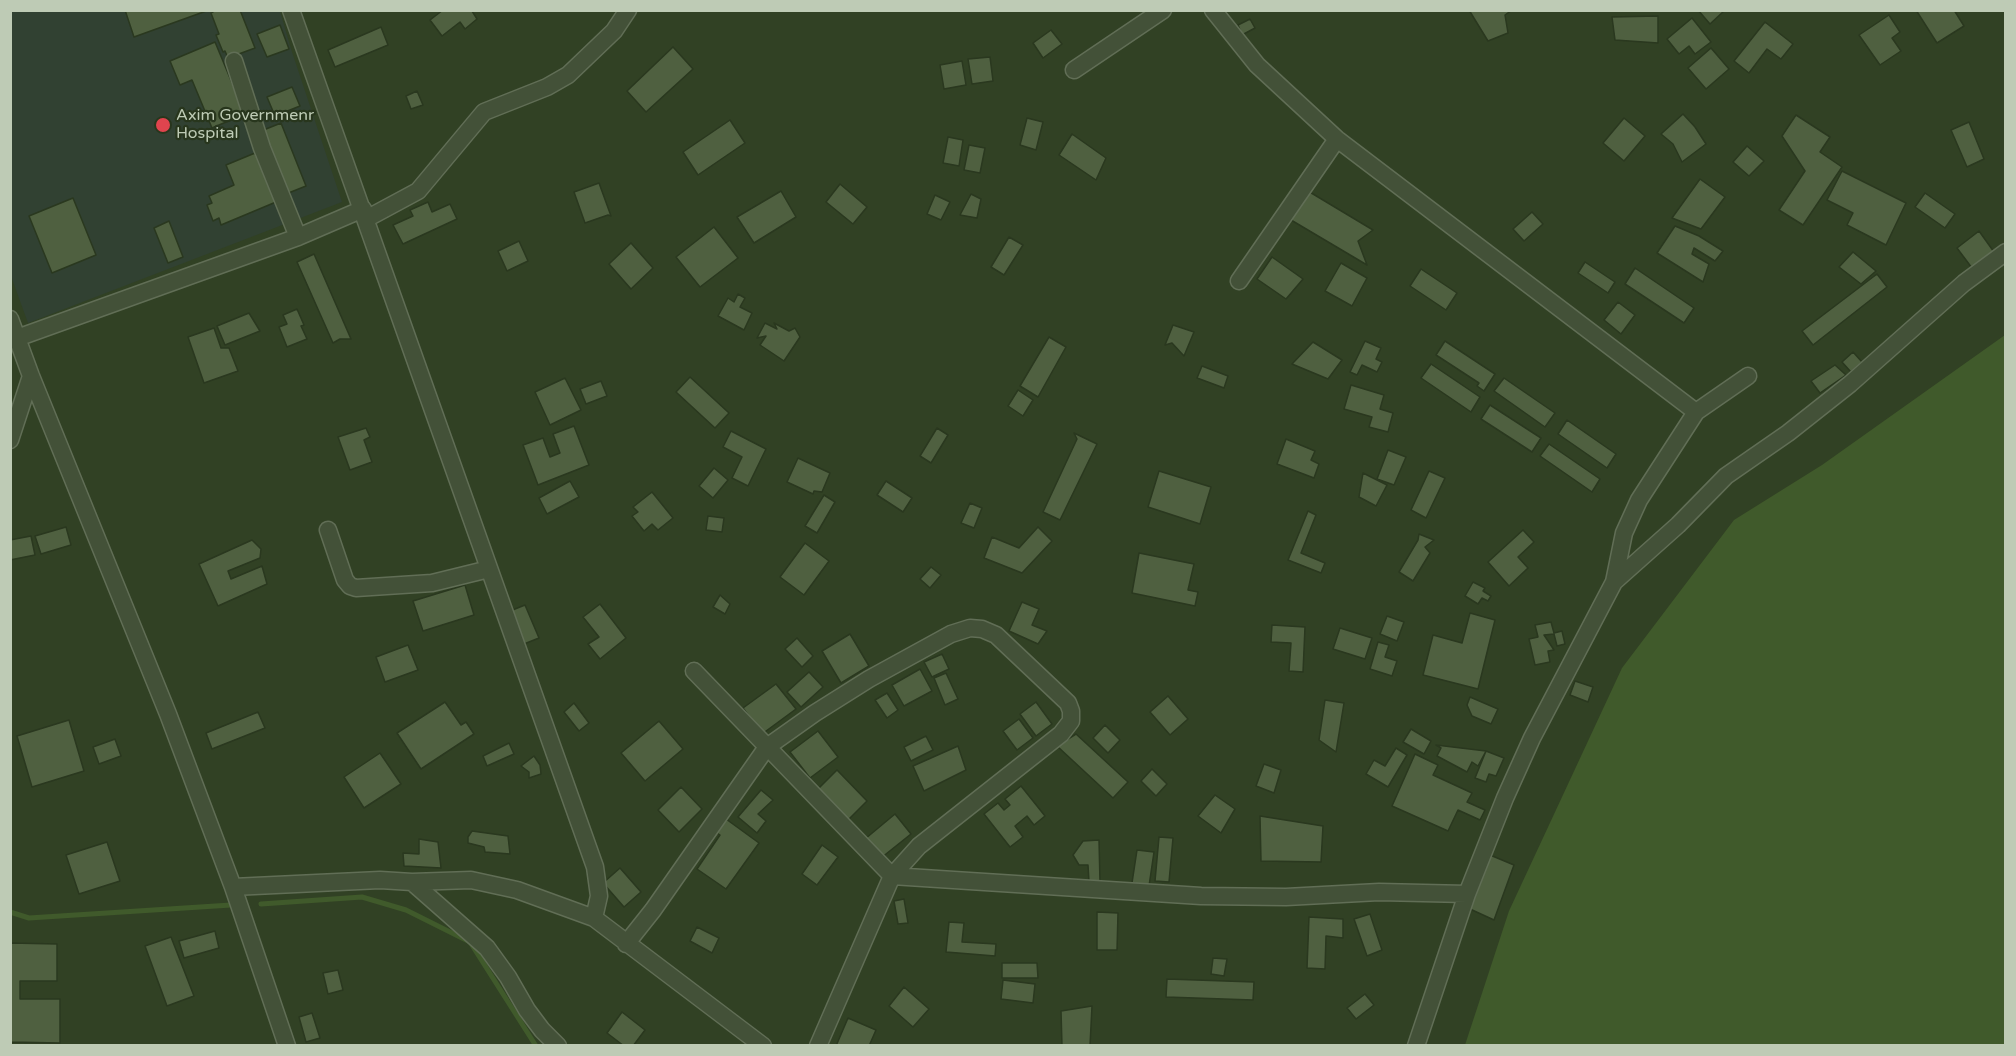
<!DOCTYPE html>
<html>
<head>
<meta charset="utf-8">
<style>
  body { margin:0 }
  #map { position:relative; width:2016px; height:1056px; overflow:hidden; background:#314124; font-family:"Varela Round",sans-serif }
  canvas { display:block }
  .frame { position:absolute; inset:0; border:12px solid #becbb5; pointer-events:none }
</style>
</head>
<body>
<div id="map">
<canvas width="2016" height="1056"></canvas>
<div class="frame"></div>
</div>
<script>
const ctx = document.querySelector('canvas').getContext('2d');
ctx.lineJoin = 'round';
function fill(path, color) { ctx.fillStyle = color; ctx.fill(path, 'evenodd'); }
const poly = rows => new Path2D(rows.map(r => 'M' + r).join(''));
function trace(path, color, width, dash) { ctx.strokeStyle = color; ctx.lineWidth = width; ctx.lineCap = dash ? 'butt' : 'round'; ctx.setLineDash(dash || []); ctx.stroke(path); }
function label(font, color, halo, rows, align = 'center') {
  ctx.font = font + ' "Varela Round",sans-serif'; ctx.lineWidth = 4.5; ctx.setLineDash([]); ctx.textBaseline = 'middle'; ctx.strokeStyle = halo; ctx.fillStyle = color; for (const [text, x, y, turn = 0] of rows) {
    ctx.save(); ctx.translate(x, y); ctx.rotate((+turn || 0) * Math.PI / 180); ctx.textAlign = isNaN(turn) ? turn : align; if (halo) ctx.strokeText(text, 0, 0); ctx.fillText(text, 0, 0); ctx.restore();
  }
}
fill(poly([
  [11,11,280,11,291,49,342,202,28,323,11,276]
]), '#314132');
fill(poly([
  [2005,335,2005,1045,1465,1045,1509,911,1622,668,1734,520,1822,465]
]), '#405a2b');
trace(poly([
  [261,904,362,897,406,910,470,942,536,1046],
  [10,912,29,918,231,905]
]), '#405a2b', 5);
const building = poly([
  [125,10,209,10,134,37,125,10],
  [216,10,240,10,255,48,228,58,225,51,223,52,216,35,219,34,211,13,216,10],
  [443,10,473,10,472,11,477,19,465,29,460,22,442,36,430,20,443,10],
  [1469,10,1512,10,1505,15,1508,33,1488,41,1469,10],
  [1698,10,1725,10,1710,24,1698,10],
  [1916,10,1954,10,1964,26,1937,43,1916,10],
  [1889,15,1900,32,1892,38,1901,51,1880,65,1859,35,1889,15],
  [1658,16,1658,43,1615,40,1612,17,1658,16],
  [1692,18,1711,42,1695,54,1689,46,1679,54,1667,39,1692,18],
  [1250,19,1255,28,1242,35,1238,25,1250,19],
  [1765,22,1793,44,1781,59,1767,49,1749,73,1734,61,1765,22],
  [280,25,289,49,267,57,257,34,280,25],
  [381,27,388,45,335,67,328,50,381,27],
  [1051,30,1062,44,1043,58,1033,43,1051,30],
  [215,42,245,114,212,128,192,80,180,85,170,61,215,42],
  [673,47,693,69,646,112,627,91,673,47],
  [1711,48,1729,69,1706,89,1688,68,1711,48],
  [990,57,993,81,972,84,968,59,990,57],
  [962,61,966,85,944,89,940,65,962,61],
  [292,87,300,106,275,116,267,97,292,87],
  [417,91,423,105,411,109,406,96,417,91],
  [1683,114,1695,127,1706,144,1682,162,1673,144,1661,134,1683,114],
  [1796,115,1830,137,1820,152,1842,167,1803,225,1779,210,1805,171,1782,136,1796,115],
  [1027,118,1043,122,1036,150,1020,145,1027,118],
  [1624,118,1645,136,1624,161,1603,143,1624,118],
  [730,120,745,143,698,175,683,152,730,120],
  [1969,122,1984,159,1967,167,1951,130,1969,122],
  [281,123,306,186,286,194,261,131,281,123],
  [1072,134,1106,158,1096,180,1059,155,1072,134],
  [948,137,963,140,959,166,943,163,948,137],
  [969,145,985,148,980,173,964,170,969,145],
  [1747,146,1764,161,1749,176,1733,162,1747,146],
  [255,153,276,202,221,225,219,218,213,221,207,205,212,203,209,196,234,185,226,165,255,153],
  [1842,171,1906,203,1886,245,1847,225,1853,213,1827,200,1842,171],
  [1700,179,1725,197,1701,229,1672,218,1700,179],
  [599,183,611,216,608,215,585,223,574,192,599,183],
  [840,184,867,207,853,224,826,202,840,184],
  [781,191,796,217,754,243,737,217,781,191],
  [1308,191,1373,230,1358,241,1367,265,1291,220,1308,191],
  [1925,193,1955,214,1945,228,1915,207,1925,193],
  [971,194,981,199,977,218,960,215,971,194],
  [935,195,950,202,941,220,927,214,935,195],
  [73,198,96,255,52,273,29,216,73,198],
  [428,202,432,212,450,204,457,219,403,244,393,225,413,216,410,210,428,202],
  [1532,212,1543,224,1524,241,1513,229,1532,212],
  [169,221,183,257,168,263,154,228,169,221],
  [1675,226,1699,236,1723,251,1715,261,1694,248,1692,254,1709,264,1703,282,1657,253,1675,226],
  [714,227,738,258,700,287,676,257,714,227],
  [1979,231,1994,252,1972,268,1957,248,1979,231],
  [1009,237,1023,245,1004,275,991,267,1009,237],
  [519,241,528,261,507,271,498,251,519,241],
  [631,243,653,268,631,289,609,264,631,243],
  [1853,252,1876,271,1861,284,1839,267,1853,252],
  [314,254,351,339,340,339,333,343,297,262,314,254],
  [1272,257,1303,279,1286,299,1257,279,1272,257],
  [1585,262,1615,282,1608,293,1578,273,1585,262],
  [1341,263,1367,278,1352,306,1325,291,1341,263],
  [1635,268,1694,308,1684,323,1625,284,1635,268],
  [1421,269,1457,293,1446,310,1410,286,1421,269],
  [1877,274,1887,287,1813,345,1802,331,1877,274],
  [738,294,745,298,740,307,752,313,744,330,718,316,728,298,734,302,738,294],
  [1618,302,1635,315,1621,334,1604,320,1618,302],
  [297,309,304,325,301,326,307,339,287,347,279,327,287,324,283,315,297,309],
  [249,313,260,331,225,345,217,326,249,313],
  [765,323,777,329,774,323,789,331,795,328,800,337,784,361,760,345,766,336,757,338,765,323],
  [1173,325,1194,332,1184,356,1172,343,1165,345,1173,325],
  [214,328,221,348,229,348,238,371,204,383,188,337,214,328],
  [1049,337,1066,347,1038,397,1020,386,1049,337],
  [1365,341,1381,348,1376,359,1382,362,1377,372,1362,365,1357,375,1350,372,1365,341],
  [1445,341,1495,374,1484,391,1477,386,1479,383,1436,355,1445,341],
  [1313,342,1342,360,1328,379,1292,364,1313,342],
  [1853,352,1862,362,1851,372,1842,362,1853,352],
  [1431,364,1480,397,1471,412,1421,378,1431,364],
  [1835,365,1846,375,1820,393,1811,381,1835,365],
  [1202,366,1228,376,1224,388,1197,378,1202,366],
  [690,377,729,413,715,428,676,392,690,377],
  [565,378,581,410,550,425,535,392,565,378],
  [1504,378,1555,413,1545,427,1494,391,1504,378],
  [601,381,607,396,586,404,580,389,601,381],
  [1351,385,1384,395,1380,409,1393,413,1388,432,1369,427,1372,417,1344,409,1351,385],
  [1018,390,1033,400,1023,416,1008,406,1018,390],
  [1490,405,1541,438,1532,452,1481,419,1490,405],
  [1567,420,1616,454,1607,468,1558,434,1567,420],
  [574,426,589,465,538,485,523,445,543,438,550,457,560,453,553,434,574,426],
  [366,428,370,437,364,440,372,462,350,470,338,437,366,428],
  [937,428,948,435,931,463,920,456,937,428],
  [731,431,766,449,748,486,732,478,742,457,723,447,731,431],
  [1074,433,1097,444,1060,520,1043,512,1077,439,1074,433],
  [1286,439,1315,451,1311,460,1319,464,1314,478,1277,464,1286,439],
  [1549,444,1600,479,1592,492,1540,456,1549,444],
  [1388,450,1406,457,1394,485,1377,479,1388,450],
  [798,458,830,473,822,492,814,491,813,494,787,482,798,458],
  [714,468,728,480,713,498,699,486,714,468],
  [1159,471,1211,487,1200,524,1148,507,1159,471],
  [1429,471,1445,478,1426,518,1411,510,1429,471],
  [1363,473,1387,485,1376,506,1359,497,1363,473],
  [570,481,579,497,547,514,539,498,570,481],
  [886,481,912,498,903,512,877,495,886,481],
  [652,492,673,518,658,530,652,524,644,531,632,516,638,512,633,507,652,492],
  [824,495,835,502,817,533,805,526,824,495],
  [970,503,982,508,974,528,961,523,970,503],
  [1308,511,1316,515,1301,553,1325,563,1321,573,1288,560,1308,511],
  [708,516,724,518,722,532,706,530,708,516],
  [66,527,71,545,41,554,35,536,66,527],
  [1038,527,1052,541,1022,573,984,558,992,537,1019,548,1038,527],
  [1523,530,1534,542,1518,557,1528,568,1509,586,1488,562,1523,530],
  [1419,534,1434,540,1425,547,1430,553,1413,581,1399,572,1418,540,1419,534],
  [31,536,35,555,10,560,10,540,31,536],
  [252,540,261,549,260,558,228,571,231,579,262,566,267,584,218,606,199,564,252,540],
  [805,543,829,561,804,595,780,577,805,543],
  [1139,553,1194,564,1188,590,1198,592,1195,606,1132,593,1139,553],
  [931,567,941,575,930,588,920,579,931,567],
  [1473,582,1485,588,1483,591,1491,596,1488,601,1482,598,1478,604,1465,596,1473,582],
  [465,585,474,615,423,631,413,601,465,585],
  [720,595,730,604,725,614,713,607,720,595],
  [1022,602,1039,609,1032,625,1047,631,1038,644,1009,631,1022,602],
  [600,604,626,638,600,659,588,644,599,637,583,617,600,604],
  [525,605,539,638,524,644,510,611,525,605],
  [1470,613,1495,620,1478,689,1423,675,1433,635,1462,643,1470,613],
  [1387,616,1404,622,1397,641,1380,634,1387,616],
  [1551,622,1554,633,1562,631,1565,644,1557,646,1554,634,1544,635,1554,650,1548,651,1550,662,1535,665,1529,639,1538,637,1535,625,1551,622],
  [1272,625,1305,627,1303,672,1289,671,1291,643,1271,642,1272,625],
  [1340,628,1372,638,1365,659,1333,649,1340,628],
  [850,634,869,666,841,683,822,651,850,634],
  [797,638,813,656,802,667,785,649,797,638],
  [1378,642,1389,645,1385,657,1397,661,1392,676,1370,669,1378,642],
  [408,645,418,670,385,682,376,657,408,645],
  [942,654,949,669,932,677,924,662,942,654],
  [920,669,932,691,904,706,892,685,920,669],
  [809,672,823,687,801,707,787,692,809,672],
  [946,673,958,699,945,705,934,678,946,673],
  [1575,681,1593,687,1588,702,1570,695,1575,681],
  [776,684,796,709,762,734,743,708,776,684],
  [887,693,898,710,887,718,875,700,887,693],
  [1168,696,1188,719,1170,735,1150,712,1168,696],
  [1470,697,1498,709,1491,724,1472,716,1467,705,1470,697],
  [1325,700,1344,703,1336,752,1319,740,1325,700],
  [445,702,461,725,466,722,474,734,421,769,397,733,445,702],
  [1036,702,1052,724,1036,736,1020,714,1036,702],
  [574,703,589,723,579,731,564,712,574,703],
  [258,712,265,728,212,749,206,733,258,712],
  [1019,719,1033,738,1017,750,1003,731,1019,719],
  [69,720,84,771,32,787,17,736,69,720],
  [659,721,683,749,645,781,621,753,659,721],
  [1105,725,1120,740,1108,753,1093,738,1105,725],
  [1411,729,1431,741,1424,754,1403,742,1411,729],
  [818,731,838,757,810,778,790,752,818,731],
  [1076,734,1128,782,1113,798,1057,746,1076,734],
  [926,736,933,750,911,761,904,747,926,736],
  [115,739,121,756,99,764,93,747,115,739],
  [509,743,514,754,487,766,483,756,509,743],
  [1436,745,1486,751,1478,766,1472,762,1467,772,1437,756,1441,748,1436,745],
  [958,746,966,770,924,791,913,766,958,746],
  [1396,748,1407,755,1388,787,1366,774,1374,760,1385,766,1396,748],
  [1486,751,1504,758,1496,776,1489,774,1486,782,1475,778,1486,751],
  [380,753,401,784,364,808,344,777,380,753],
  [1415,754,1438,765,1433,775,1472,793,1467,802,1485,810,1480,820,1458,810,1448,831,1392,806,1415,754],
  [534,756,540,765,541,774,529,778,529,772,521,766,534,756],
  [1264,764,1281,770,1274,793,1256,786,1264,764],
  [1152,769,1167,784,1156,796,1141,781,1152,769],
  [837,770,867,801,845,823,815,792,837,770],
  [1021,786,1045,816,1034,825,1027,816,1015,826,1023,837,1010,847,984,814,998,803,1004,810,1010,805,1005,799,1021,786],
  [681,787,702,809,679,832,658,810,681,787],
  [761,790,773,800,758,814,766,821,757,833,738,817,761,790],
  [1215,795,1235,809,1221,833,1198,816,1215,795],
  [895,814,911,834,881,858,865,839,895,814],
  [1260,816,1323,826,1321,862,1261,861,1260,816],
  [726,819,759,843,726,889,697,869,720,835,717,833,726,819],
  [472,831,508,836,510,854,485,852,484,847,468,843,468,837,472,831],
  [1159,837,1173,838,1169,882,1155,881,1159,837],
  [419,839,438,842,441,868,404,866,403,853,419,854,419,839],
  [1099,840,1100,882,1089,882,1088,865,1079,865,1073,855,1083,841,1099,840],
  [107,842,120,881,79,894,66,855,107,842],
  [822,845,838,857,817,885,802,874,822,845],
  [1137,850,1154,852,1149,886,1132,883,1137,850],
  [1490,855,1514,865,1494,920,1470,909,1490,855],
  [620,868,641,892,624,907,603,883,620,868],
  [904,899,908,923,898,924,894,901,904,899],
  [1097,912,1118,913,1117,950,1097,950,1097,912],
  [1370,914,1382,950,1367,956,1354,919,1370,914],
  [1309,917,1343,919,1343,938,1326,936,1325,969,1307,968,1309,917],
  [949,922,964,923,962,942,996,944,995,956,946,952,949,922],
  [697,927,719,938,712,953,690,941,697,927],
  [215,931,219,948,184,958,179,941,215,931],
  [171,937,194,996,167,1006,145,946,171,937],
  [10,943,57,944,57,981,20,981,20,999,60,999,60,1043,10,1042,10,943],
  [1213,958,1227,959,1224,976,1211,974,1213,958],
  [1002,963,1037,963,1038,978,1002,978,1002,963],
  [338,970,343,990,328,994,323,973,338,970],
  [1167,979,1254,982,1253,1000,1166,997,1167,979],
  [1003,980,1035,984,1033,1003,1001,999,1003,980],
  [904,987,929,1009,913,1027,889,1006,904,987],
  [1365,994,1374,1005,1356,1019,1347,1008,1365,994],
  [1092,1006,1090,1046,1062,1046,1061,1011,1092,1006],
  [622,1012,645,1030,633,1046,624,1046,607,1033,622,1012],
  [312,1013,320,1038,306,1042,299,1017,312,1013],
  [848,1018,876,1030,869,1046,836,1046,848,1018]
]);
fill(building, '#4f6040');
trace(building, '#2a381f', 1.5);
const minor = poly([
  [291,10,595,867,599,896,594,918],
  [1213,10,1257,65,1337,139,1696,412],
  [234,61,262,148,298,237],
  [1074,70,1163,10],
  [366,219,418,191,484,112,547,87,568,75,614,31,628,10],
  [1239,281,1337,139],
  [10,319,31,376,168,714,233,887,287,1046],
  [17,338,298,237,363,209],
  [10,440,31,376],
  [328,530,345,580,350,586,356,588,432,583,489,569],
  [1614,582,1678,525,1726,476,1788,433,1850,384,1964,283,2006,252],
  [694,671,892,876,1201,896,1286,897,1379,892,1467,894],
  [412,882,487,948,508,977,527,1010,542,1030,558,1046],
  [233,887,380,880,412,882,471,880,517,890,594,918,763,1046],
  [626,944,653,910,767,747,815,713,869,679,951,634,970,628,982,629,996,635,1068,703,1071,711,1071,721,1061,734,919,846,892,876,818,1046],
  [1416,1046,1467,894,1505,798,1532,738,1614,582,1624,533,1639,500,1696,412,1748,376]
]);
trace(minor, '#616e56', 19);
trace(minor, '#435138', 16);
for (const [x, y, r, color] of [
  [163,125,8,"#e0444e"]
]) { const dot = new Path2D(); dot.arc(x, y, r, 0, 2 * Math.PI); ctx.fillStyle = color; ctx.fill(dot); trace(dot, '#28361d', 2); }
label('16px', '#becbb5', '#28361d', [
  ["Axim Governmenr",176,116],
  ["Hospital",176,134]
], 'left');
</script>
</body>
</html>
